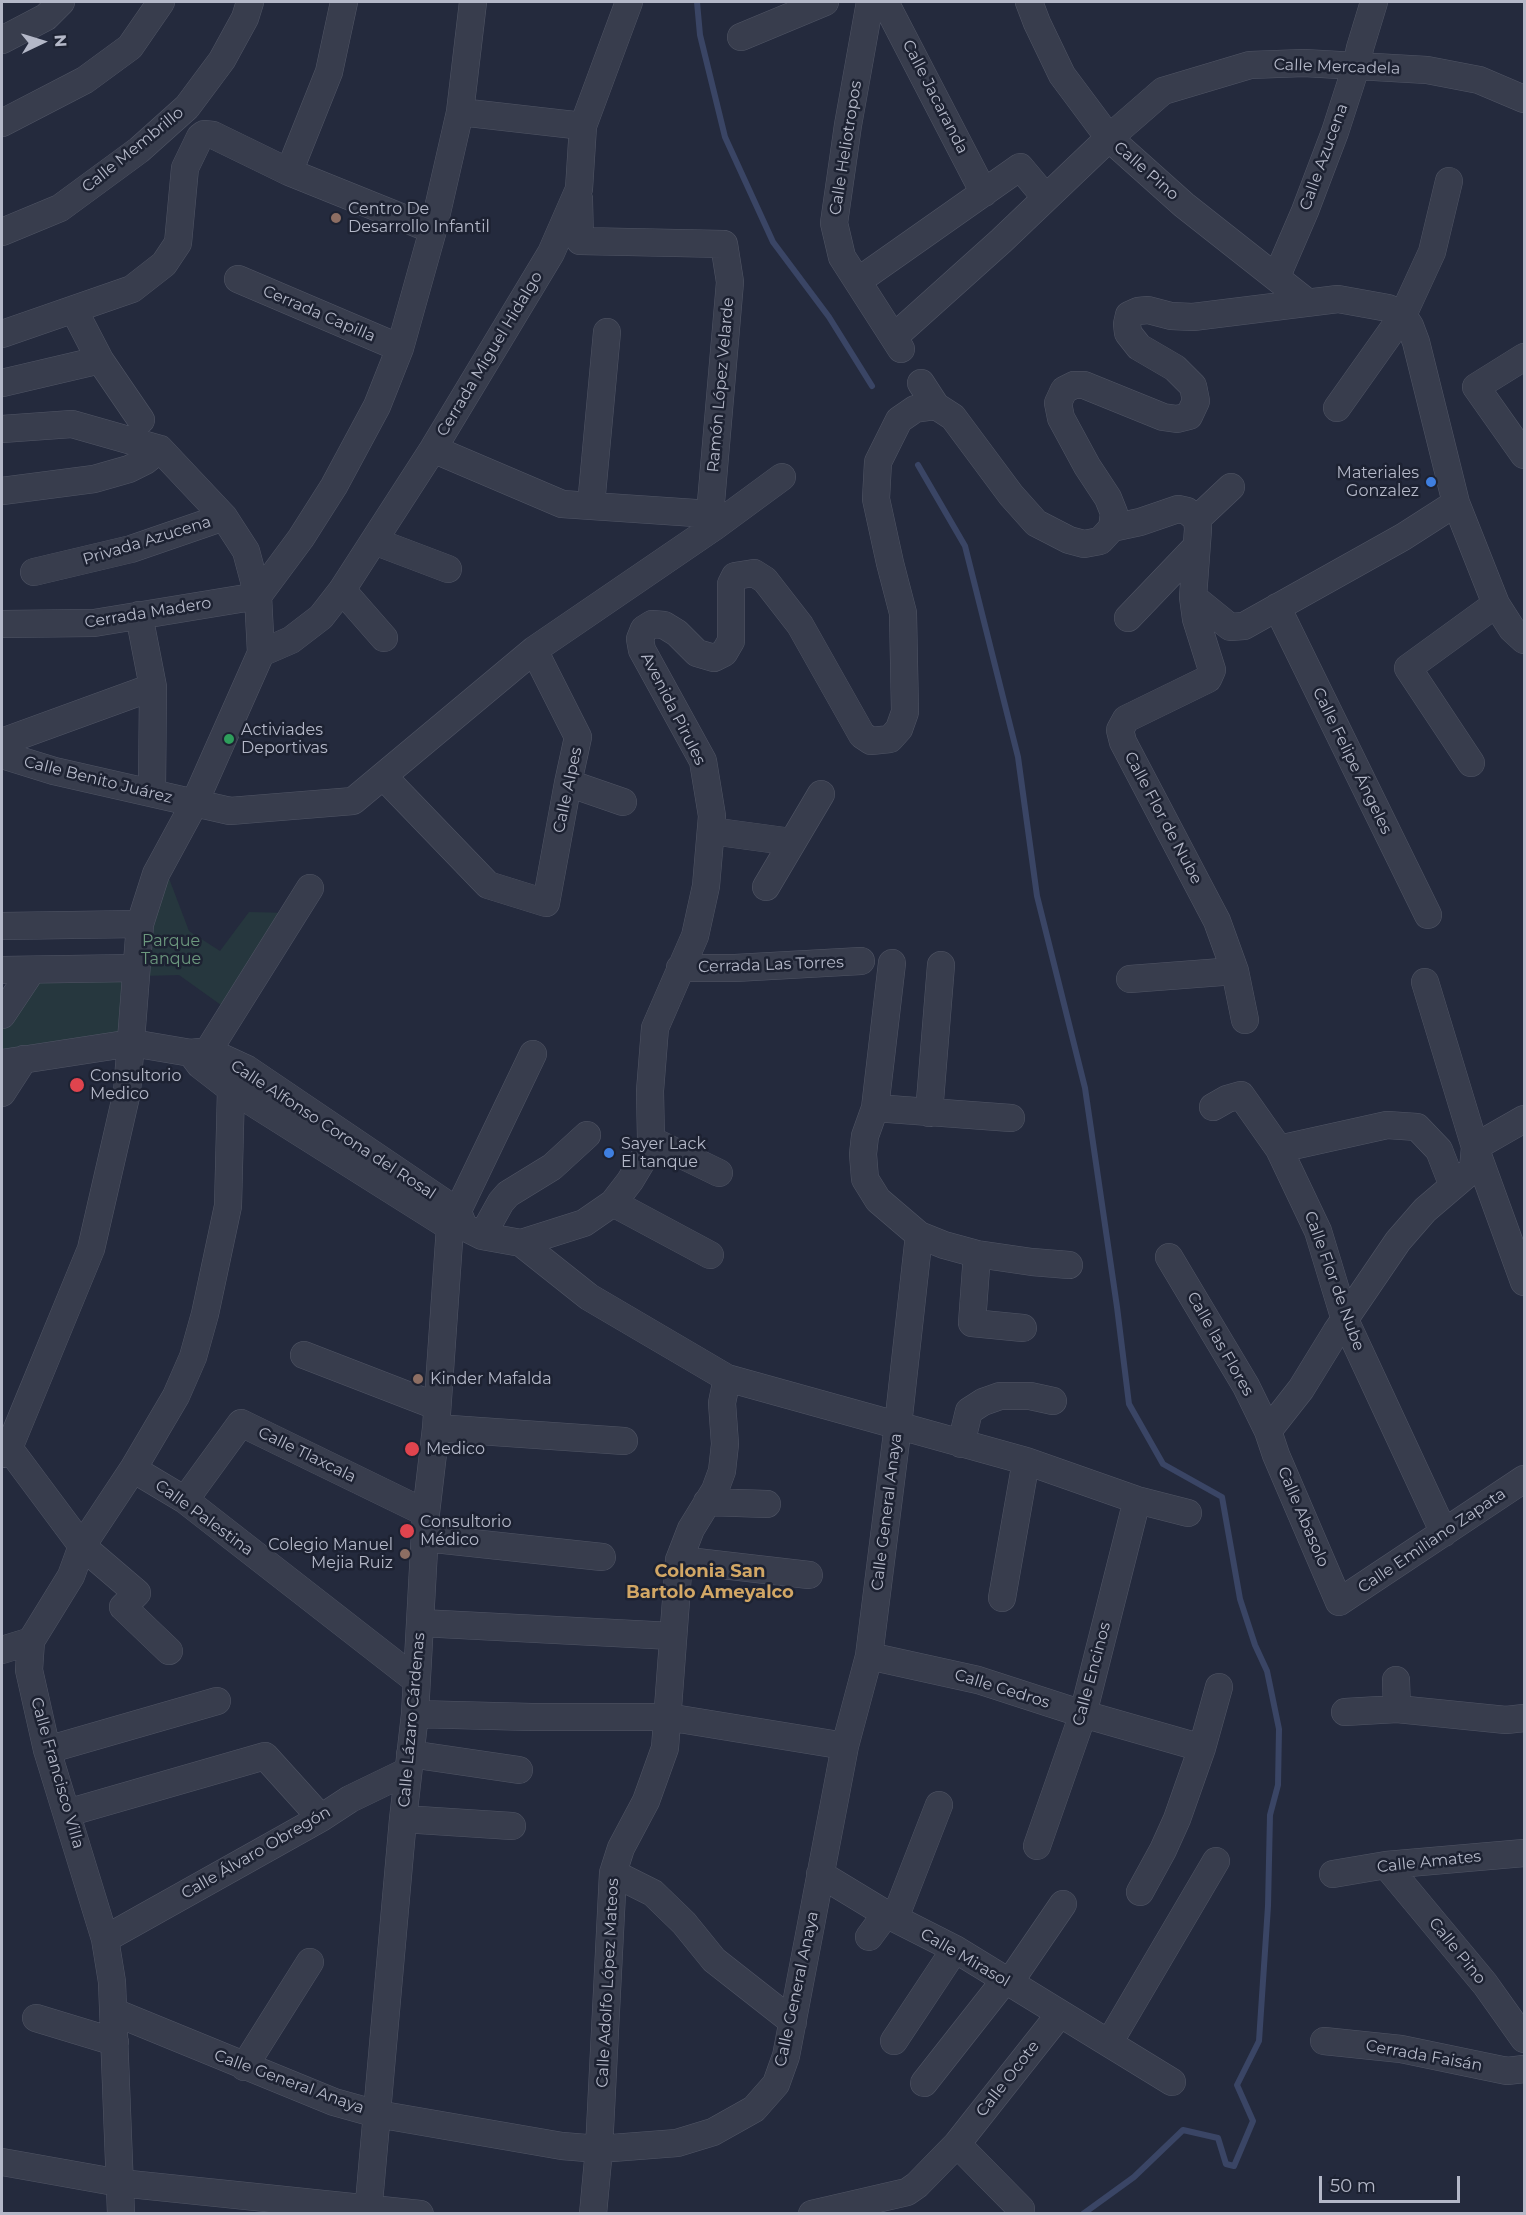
<!DOCTYPE html>
<html>
<head>
<meta charset="utf-8">
<style>
  body { margin:0 }
  #map { position:relative; width:1526px; height:2215px; overflow:hidden; background:#242a3d; font-family:Montserrat,sans-serif }
  canvas { display:block }
  .frame { position:absolute; inset:0; border:3px solid #b4b8c8; pointer-events:none }
  .north { position:absolute; left:12px; top:12px; width:60px; height:60px; -webkit-text-stroke:4px #1d2232; paint-order:stroke; rotate:86deg; font-size:16px; font-weight:700; line-height:24px; text-align:center; color:#b4b8c8 }
  .north::after { content:''; display:block; margin:auto; width:21px; height:27px; background:#b4b8c8; clip-path:polygon(50% 0,100% 100%,50% 72%,0 100%) }
  .scale { position:absolute; left:1319px; top:2176px; width:141px; height:27px; box-sizing:border-box; border:3px solid #b4b8c8; border-top:0; padding-left:8px; font-size:18px; line-height:21px; white-space:nowrap; color:#b4b8c8; -webkit-text-stroke:4px #1d2232; paint-order:stroke }
</style>
</head>
<body>
<div id="map">
<canvas width="1526" height="2215"></canvas>
<div class="frame"></div>
<div class="north">N</div>
<div class="scale">50 m</div>
</div>
<script>
const ctx = document.querySelector('canvas').getContext('2d');
ctx.lineJoin = 'round';
function fill(path, color) { ctx.fillStyle = color; ctx.fill(path, 'evenodd'); }
const poly = rows => new Path2D(rows.map(r => 'M' + r).join(''));
function trace(path, color, width, dash) { ctx.strokeStyle = color; ctx.lineWidth = width; ctx.lineCap = dash ? 'butt' : 'round'; ctx.setLineDash(dash || []); ctx.stroke(path); }
function label(font, color, halo, rows, align = 'center') {
  ctx.font = font + ' Montserrat,sans-serif'; ctx.lineWidth = 5; ctx.setLineDash([]); ctx.textBaseline = 'middle'; ctx.strokeStyle = halo; ctx.fillStyle = color; for (const [text, x, y, turn = 0] of rows) {
    ctx.save(); ctx.translate(x, y); ctx.rotate((+turn || 0) * Math.PI / 180); ctx.textAlign = isNaN(turn) ? turn : align; if (halo) ctx.strokeText(text, 0, 0); ctx.fillText(text, 0, 0); ctx.restore();
  }
}
fill(poly([
  [167,873,189,931,220,951,249,912,292,913,228,1010,179,975,144,976,147,929],
  [130,975,125,1038,2,1057,2,1031,37,977]
]), '#26373e');
trace(poly([
  [697,2,700,35,725,137,773,242,829,317,872,386],
  [918,465,965,546,1018,757,1037,896,1085,1088,1117,1307,1129,1404,1163,1464,1222,1497,1240,1599,1255,1645,1267,1671,1279,1729,1278,1785,1270,1815,1268,1906,1259,2041,1237,2085,1253,2121,1234,2166,1226,2164,1218,2138,1183,2130,1134,2177,1083,2214]
]), '#3a4565', 6);
const minor = poly([
  [870,2,848,125,834,223,842,257,901,349],
  [885,2,984,193],
  [1029,2,1037,23,1062,75,1109,138,1184,205,1307,302],
  [741,37,825,2],
  [2,40,46,17,61,2],
  [460,112,583,126],
  [2,123,85,80,130,47,161,2],
  [289,172,329,72,344,2],
  [579,199,580,241,724,244,730,282,710,514,714,527],
  [2,232,60,208,139,150,187,107,222,60,245,18,250,2],
  [1277,276,1305,211,1335,132,1356,67,1360,48,1374,2],
  [238,279,400,348],
  [858,281,1020,167,1046,198],
  [74,310,100,360,141,420],
  [2,334,132,289,164,264,178,243,185,168,200,137,204,134,213,135,289,172,433,230],
  [894,337,1001,241,1109,138,1163,91,1250,65,1304,63,1427,70,1479,80,1524,99],
  [1524,357,1476,387,1524,455],
  [2,383,100,360],
  [921,383,936,406],
  [1337,408,1403,315,1432,252,1449,181],
  [2,429,72,424,160,449,224,517,246,551,258,596,261,653,194,804,156,874,140,924,127,1092,91,1249,9,1448,2,1454],
  [433,449,562,504,710,514],
  [2,491,94,479,129,469,145,461,160,449],
  [591,505,607,332],
  [1197,519,1198,529,1193,597,1196,619,1212,670,1208,679,1126,719,1120,730,1123,742,1217,921,1235,971,1245,1020],
  [1197,519,1231,487],
  [1112,528,1140,522,1178,509,1187,511,1197,519],
  [374,541,448,569],
  [34,572,131,549,224,517],
  [342,590,384,638],
  [258,596,301,538,334,486,377,406,400,348,433,230,460,112,473,2],
  [1193,597,1230,627,1244,626,1403,537,1456,503],
  [1277,607,1428,915],
  [139,615,153,687,152,792],
  [1128,618,1195,548],
  [2,624,94,623,258,596],
  [261,653,291,640,321,617,342,590,433,449,551,253,579,189,583,126,629,2],
  [2,742,153,687],
  [2,755,54,771,230,811,353,801,534,650,714,527,782,477],
  [1471,763,1408,668,1496,604],
  [383,776,488,885,546,903,568,783,578,737,534,650],
  [568,783,623,802],
  [711,831,792,842],
  [766,887,821,794],
  [2,926,140,924],
  [892,963,875,1108,865,1136,863,1154,865,1179,878,1200,919,1235,944,1245,977,1254,1032,1262,1069,1265],
  [680,968,735,968,861,961],
  [2,970,135,968],
  [1130,979,1235,971],
  [1425,982,1475,1147,1524,1282],
  [2,1015,32,970],
  [208,1051,310,888],
  [191,1053,200,1065,231,1089,450,1227,464,1227,482,1236,521,1243,584,1223,613,1203,630,1181,648,1151,651,1140,650,1091,655,1028,695,936,706,886,712,816,703,761,642,650,640,639,644,629,652,624,664,625,677,633,697,653,714,658,724,653,731,641,731,584,735,576,754,573,765,580,800,625,862,735,871,741,890,739,899,729,905,712,903,613,890,563,876,499,878,462,899,420,915,409,936,406,953,417,1011,495,1036,523,1069,540,1084,544,1100,541,1112,528,1114,513,1108,498,1087,466,1061,418,1058,403,1064,390,1074,385,1084,385,1163,417,1177,419,1189,416,1196,401,1193,386,1175,368,1139,347,1128,333,1127,324,1129,315,1138,311,1148,310,1171,316,1193,317,1338,299,1388,308,1403,315,1410,326,1416,342,1456,503,1496,604,1512,629,1524,640],
  [2,1063,132,1043,191,1053,208,1051,247,1069,445,1203,458,1212,464,1227],
  [2,1093,24,1059],
  [1213,1107,1227,1099,1241,1095,1279,1149,1318,1231,1345,1320,1444,1533],
  [875,1108,1011,1118],
  [929,1113,941,965],
  [651,1140,719,1173],
  [1279,1149,1387,1125,1417,1127,1439,1150,1453,1186],
  [613,1203,710,1255],
  [482,1236,501,1202,508,1194,552,1167,587,1135],
  [521,1243,589,1297,727,1378,1026,1461,1137,1500,1188,1513],
  [977,1254,972,1323,1023,1328],
  [1169,1257,1246,1386,1268,1431,1276,1455,1339,1602,1524,1479],
  [304,1355,436,1406],
  [436,1428,624,1441],
  [1268,1431,1301,1389,1336,1332,1398,1241,1425,1210,1473,1169,1475,1147,1524,1119],
  [961,1444,969,1411,983,1402,1000,1396,1030,1396,1053,1401],
  [9,1448,82,1546,137,1593,123,1607,169,1651],
  [133,1469,185,1500,416,1680],
  [185,1500,241,1423,426,1513],
  [707,1502,767,1504],
  [425,1538,602,1557],
  [679,1560,809,1575],
  [1002,1598,1026,1461],
  [421,1623,672,1636],
  [2,1650,31,1641],
  [869,1656,978,1680,1083,1714,1202,1748],
  [1396,1680,1397,1709],
  [1345,1712,1397,1709,1506,1720,1524,1718],
  [415,1714,532,1717,667,1717,845,1746],
  [47,1750,217,1701],
  [410,1754,519,1770],
  [67,1813,265,1756,321,1818],
  [403,1819,512,1826],
  [1037,1846,1083,1714,1137,1500],
  [1386,1865,1485,1984,1524,2039],
  [613,1873,653,1893,684,1923,714,1960,793,2022],
  [820,1874,886,1914,955,1949,1172,2082],
  [1333,1874,1386,1865,1524,1853],
  [1140,1892,1163,1850,1177,1819,1202,1748,1219,1687],
  [895,1918,939,1805],
  [869,1937,886,1914],
  [105,1939,321,1818,350,1799,408,1771],
  [1009,1983,1063,1904],
  [114,2012,334,2102,377,2114,562,2146,599,2149,677,2143,713,2132,754,2109,776,2084,786,2056,845,1746,869,1656,898,1425,919,1235],
  [36,2018,115,2042],
  [894,2041,955,1949],
  [1324,2041,1401,2049,1507,2071,1524,2069],
  [1109,2043,1216,1861],
  [244,2067,310,1962],
  [924,2083,1005,1980],
  [957,2144,1021,2209],
  [2,2162,120,2183,420,2214],
  [121,2214,112,1982,105,1939,47,1750,29,1670,31,1641,71,1576,82,1546,133,1469,176,1396,193,1357,205,1314,228,1206,231,1089],
  [368,2214,403,1819,415,1714,426,1513,436,1428,450,1227,533,1054],
  [593,2214,599,2149,613,1873,621,1848,646,1801,665,1748,679,1560,691,1529,715,1490,722,1471,725,1444,722,1403,727,1378],
  [812,2214,907,2192,917,2185,957,2144,1059,2015]
]);
trace(minor, '#505565', 28);
trace(minor, '#383d4d', 27);
for (const [x, y, r, color] of [
  [336,218,6,"#8d6e63"],
  [1431,482,6,"#3f7fe0"],
  [229,739,6,"#2e9e5b"],
  [77,1085,8,"#e0444e"],
  [609,1153,6,"#3f7fe0"],
  [418,1379,6,"#8d6e63"],
  [412,1449,8,"#e0444e"],
  [407,1531,8,"#e0444e"],
  [405,1554,6,"#8d6e63"]
]) { const dot = new Path2D(); dot.arc(x, y, r, 0, 2 * Math.PI); ctx.fillStyle = color; ctx.fill(dot); trace(dot, '#1d2232', 2); }
label('16px', '#b4b8c8', '#1d2232', [
  ["Calle Mercadela",1337,67,2],
  ["Calle Jacaranda",935,97,63],
  ["Calle Heliotropos",846,148,-81],
  ["Calle Membrillo",133,150,-39],
  ["Calle Azucena",1324,157,-70],
  ["Calle Pino",1146,171,41],
  ["Cerrada Capilla",319,314,23],
  ["Cerrada Miguel Hidalgo",490,354,-59],
  ["Ramón López Velarde",721,385,-85],
  ["Privada Azucena",147,541,-17],
  ["Cerrada Madero",148,613,-9],
  ["Avenida Pirules",673,709,63],
  ["Calle Felipe Ángeles",1352,761,64],
  ["Calle Benito Juárez",98,780,14],
  ["Calle Alpes",568,790,-78],
  ["Calle Flor de Nube",1163,818,62],
  ["Cerrada Las Torres",771,965,-2],
  ["Calle Alfonso Corona del Rosal",333,1130,33],
  ["Calle Flor de Nube",1334,1281,70],
  ["Calle las Flores",1220,1344,60],
  ["Calle Tlaxcala",307,1455,26],
  ["Calle General Anaya",887,1512,-83],
  ["Calle Abasolo",1303,1517,67],
  ["Calle Palestina",204,1518,36],
  ["Calle Emiliano Zapata",1432,1541,-34],
  ["Calle Encinos",1092,1674,-75],
  ["Calle Cedros",1002,1689,17],
  ["Calle Lázaro Cárdenas",412,1720,-85],
  ["Calle Francisco Villa",57,1773,74],
  ["Calle Álvaro Obregón",256,1853,-30],
  ["Calle Amates",1429,1862,-6],
  ["Calle Pino",1457,1951,51],
  ["Calle Mirasol",965,1958,30],
  ["Calle Adolfo López Mateos",608,1983,-87],
  ["Calle General Anaya",797,1989,-78],
  ["Cerrada Faisán",1424,2056,10],
  ["Calle Ocote",1008,2079,-52],
  ["Calle General Anaya",289,2082,20]
]);
label('16px', '#b4b8c8', '#1d2232', [
  ["Centro De",348,209],
  ["Desarrollo Infantil",348,227],
  ["Materiales",1419,473,"right"],
  ["Gonzalez",1419,491,"right"],
  ["Activiades",241,730],
  ["Deportivas",241,748],
  ["Consultorio",90,1076],
  ["Medico",90,1094],
  ["Sayer Lack",621,1144],
  ["El tanque",621,1162],
  ["Kinder Mafalda",430,1379],
  ["Medico",426,1449],
  ["Consultorio",420,1522],
  ["Médico",420,1540],
  ["Colegio Manuel",393,1545,"right"],
  ["Mejia Ruiz",393,1563,"right"]
], 'left');
label('16px', '#6c987e', '#1d2232', [
  ["Parque",171,941],
  ["Tanque",171,959]
]);
label('bold 18px', '#d2a765', '#1d2232', [
  ["Colonia San",710,1572],
  ["Bartolo Ameyalco",710,1593]
]);
</script>
</body>
</html>
